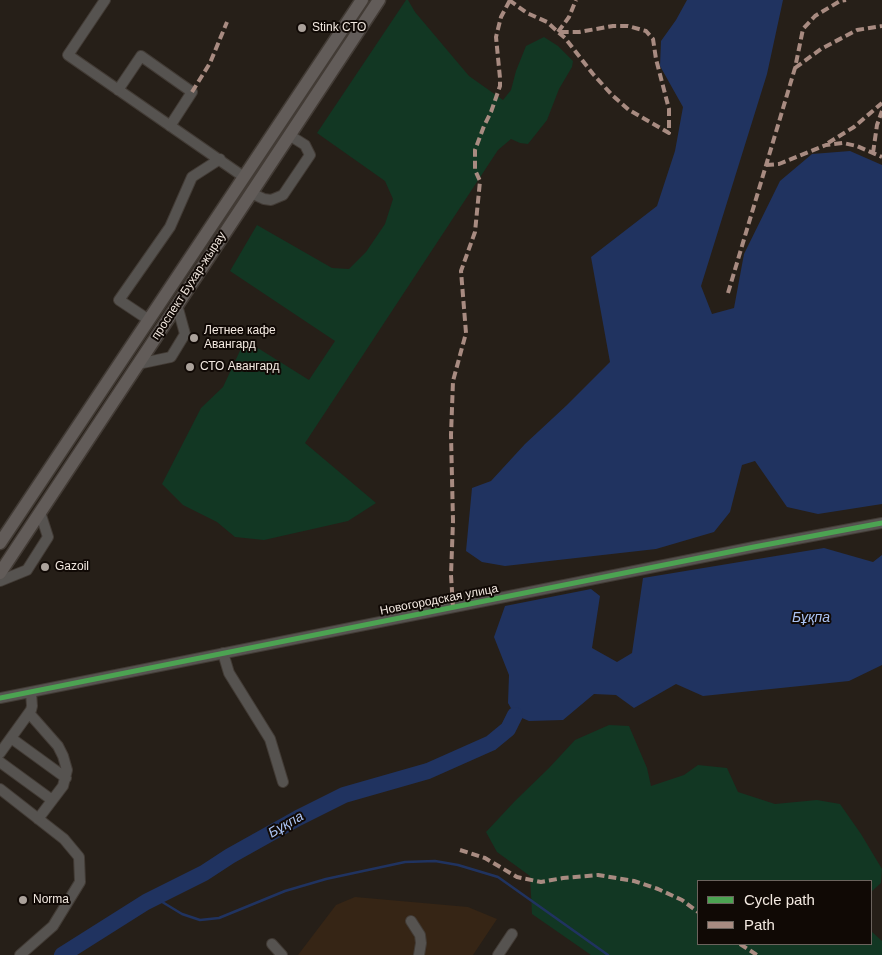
<!DOCTYPE html>
<html>
<head>
<meta charset="utf-8">
<style>
  body { margin:0 }
  #map { position:relative; width:882px; height:955px; overflow:hidden; background:#261f18; font-family:Helvetica,sans-serif }
  canvas { display:block }
  .legend { position:absolute; left:697px; top:880px; width:175px; height:65px; box-sizing:border-box; background:#100905; border:1px solid #6b635d; margin:0; padding:6px 9px; list-style:none; font-size:15px; color:#f3e9e1 }
  .legend li { display:flex; align-items:center; gap:10px; height:25px }
  .legend b { width:25px; border:1px solid #6b635d }
</style>
</head>
<body>
<div id="map">
<canvas width="882" height="955"></canvas>
<ul class="legend">
<li><b style="height:6px;background:#4ca352"></b>Cycle path</li>
<li><b style="height:6px;background:#a88b81"></b>Path</li>
</ul>
</div>
<script>
const ctx = document.querySelector('canvas').getContext('2d');
ctx.lineJoin = 'round';
function fill(path, color) { ctx.fillStyle = color; ctx.fill(path, 'evenodd'); }
const poly = rows => new Path2D(rows.map(r => 'M' + r).join(''));
function trace(path, color, width, dash) { ctx.strokeStyle = color; ctx.lineWidth = width; ctx.lineCap = dash ? 'butt' : 'round'; ctx.setLineDash(dash || []); ctx.stroke(path); }
function label(font, color, halo, rows, align = 'center') {
  ctx.font = font + ' Helvetica,sans-serif'; ctx.lineWidth = 4; ctx.setLineDash([]); ctx.textBaseline = 'middle'; ctx.strokeStyle = halo; ctx.fillStyle = color; for (const [text, x, y, turn = 0] of rows) {
    ctx.save(); ctx.translate(x, y); ctx.rotate((+turn || 0) * Math.PI / 180); ctx.textAlign = isNaN(turn) ? turn : align; if (halo) ctx.strokeText(text, 0, 0); ctx.fillText(text, 0, 0); ctx.restore();
  }
}
fill(poly([
  [355,897,468,907,497,919,473,955,298,955,336,905]
]), '#362515');
fill(poly([
  [406,0,408,0,415,12,469,76,503,100,511,90,516,71,526,46,544,37,558,46,573,61,572,67,559,89,547,120,528,144,520,143,511,139,498,150,305,443,376,503,348,521,264,540,235,537,217,522,183,505,162,484,201,408,223,387,245,340,309,380,335,341,230,271,257,225,332,268,349,269,366,252,385,224,393,199,385,181,317,133],
  [609,725,629,726,647,768,651,786,684,775,698,765,727,768,738,792,775,804,817,800,840,804,861,834,882,869,881,883,871,892,871,881,698,881,698,944,871,944,871,931,882,941,882,955,591,955,532,914,530,876,497,852,486,832,515,801,549,768,575,740]
]), '#123723');
fill(poly([
  [687,0,783,0,767,74,701,286,712,314,734,308,744,254,780,181,812,154,850,151,882,165,882,504,818,514,787,507,755,461,742,465,730,512,714,532,656,549,505,566,482,562,466,551,472,488,491,481,525,444,567,405,610,362,591,257,657,206,675,151,683,107,660,66,661,41,676,20],
  [824,548,873,562,882,555,882,665,849,681,703,696,676,684,634,708,616,695,594,694,563,720,529,721,515,715,508,703,509,675,494,637,505,606,591,589,600,596,592,648,617,662,632,653,643,578]
]), '#203360');
trace(poly([
  [154,897,182,914,200,920,219,918,285,891,326,879,405,862,435,861,458,865,498,877,608,955]
]), '#203360', 2.5);
trace(poly([
  [62,955,146,902,204,873,230,856,298,818,344,795,428,771,491,743,508,729,515,715]
]), '#203360', 16);
const minor = poly([
  [105,0,68,55,244,177],
  [118,90,141,56,192,92,170,126],
  [251,193,264,199,271,200,283,195,310,155,305,145,289,135],
  [149,320,119,300,170,227,192,177,220,159],
  [138,364,171,357,185,334,177,305],
  [0,581,27,570,48,537,40,512],
  [223,653,229,673,270,739,283,782],
  [0,698,754,547,882,523],
  [29,713,58,746,63,756,67,770,63,786,38,819],
  [11,738,66,778],
  [0,753,31,710,32,706,31,692],
  [0,762,52,800],
  [0,789,64,839,79,857,80,882,53,926,20,955],
  [411,921,420,935,421,943,419,955],
  [272,944,282,955],
  [498,955,512,934]
]);
const major = poly([
  [0,543,362,0],
  [0,573,379,0]
]);
trace(minor, '#423b35', 12);
trace(major, '#423b35', 15);
trace(minor, '#565350', 10);
trace(major, '#625c59', 12);
trace(poly([
  [509,0,527,13,547,22,558,32,565,38,593,74,612,95,629,110,669,133,669,109,656,59,653,39,646,31,628,26,613,26,579,32,558,32],
  [558,32,569,17,576,0],
  [795,68,821,49,857,30,882,26],
  [192,92,210,63,227,22],
  [828,143,854,127,882,103],
  [873,153,877,125,882,111],
  [766,165,779,164,826,145,843,143,857,146,882,157],
  [728,293,795,68,803,29,815,16,840,1,846,0],
  [453,607,451,575,453,521,451,435,453,381,466,333,461,271,475,232,480,181,475,170,475,150,484,126,491,112,500,86,500,78,496,37,501,17,510,0],
  [460,850,485,858,517,877,541,882,563,878,598,875,634,881,658,889,682,900,698,912],
  [740,944,757,955]
]), '#a88b81', 4, [8, 4]);
trace(poly([
  [0,698,754,547,882,523]
]), '#4ca352', 5);
for (const [x, y, r, color] of [
  [302,28,5,"#aba29b"],
  [194,338,5,"#aba29b"],
  [190,367,5,"#aba29b"],
  [45,567,5,"#aba29b"],
  [23,900,5,"#aba29b"]
]) { const dot = new Path2D(); dot.arc(x, y, r, 0, 2 * Math.PI); ctx.fillStyle = color; ctx.fill(dot); trace(dot, '#100905', 2); }
label('12px', '#f3e9e1', '#100905', [
  ["Stink СТО",312,28],
  ["Летнее кафе",204,331],
  ["Авангард",204,345],
  ["СТО Авангард",200,367],
  ["Gazoil",55,567],
  ["Norma",33,900]
], 'left');
label('12px', '#f3e9e1', '#100905', [
  ["проспект Бухар-жырау",189,286,-57],
  ["Новогородская улица",439,600,-11]
]);
label('italic 14px', '#aac2f1', '#100905', [
  ["Бұқпа",811,618],
  ["Бұқпа",286,825,-30]
]);
</script>
</body>
</html>
